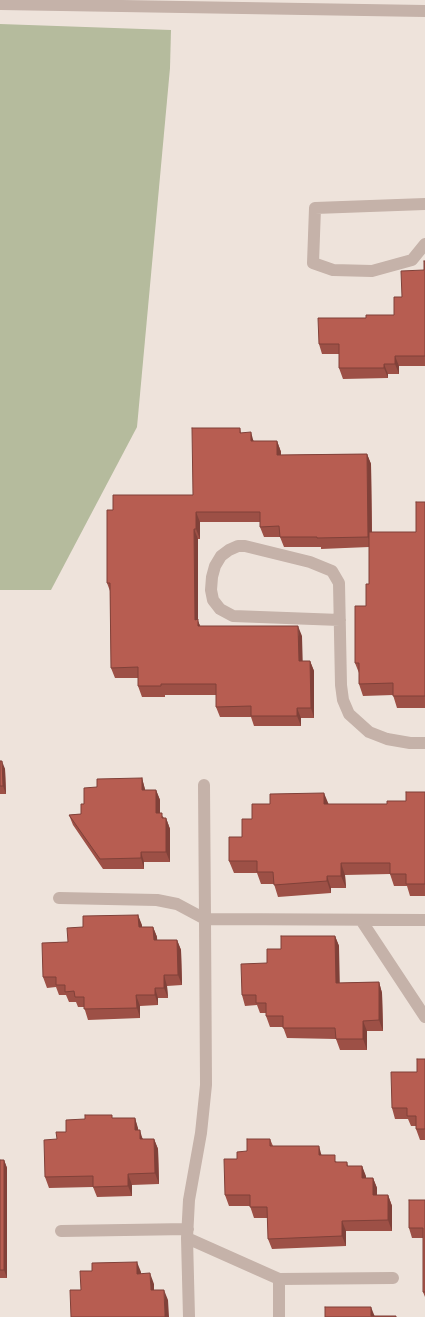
<!DOCTYPE html>
<html>
<head>
<meta charset="utf-8">
<style>
  body { margin:0 }
  canvas { display:block; background:#eee3db }
</style>
</head>
<body>
<canvas width="425" height="1317"></canvas>
<script>
const ctx = document.querySelector('canvas').getContext('2d');
ctx.lineJoin = 'round';
function fill(path, color) { ctx.fillStyle = color; ctx.fill(path, 'evenodd'); }
const poly = rows => new Path2D(rows.map(r => 'M' + r).join(''));
function trace(path, color, width, dash) { ctx.strokeStyle = color; ctx.lineWidth = width; ctx.lineCap = dash ? 'butt' : 'round'; ctx.setLineDash(dash || []); ctx.stroke(path); }
fill(poly([
  [0,24,171,30,170,68,137,427,51,590,0,590]
]), '#b5bb9d');
trace(poly([
  [425,204,315,208,313,263,333,270,372,271,412,260,425,244],
  [340,620,233,616,220,609,213,600,211,590,212,577,215,566,221,556,229,550,238,546,245,546,310,562,332,571,339,583,341,685,343,700,349,714,369,732,387,739,410,743,425,743],
  [59,898,157,900,177,904,205,919,204,785],
  [361,920,425,1017],
  [61,1231,188,1229],
  [187,1238,279,1279,393,1278],
  [189,1317,187,1238,189,1200,201,1133,206,1085,205,919,425,920],
  [279,1317,279,1279]
]), '#c5b2a9', 12);
trace(poly([
  [0,4,425,11]
]), '#c5b2a9', 12);
fill(poly([
  [425,261,425,366,399,366,399,374,388,374,388,378,343,379,339,368,339,354,322,354,319,344,366,318,394,315,402,297,424,270],
  [240,428,241,433,254,441,277,441,281,452,281,455,367,454,371,464,372,532,416,532,425,502,425,708,397,708,393,695,363,696,359,684,359,673,355,663,366,606,369,584,369,547,321,549,321,547,284,547,280,537,264,537,260,527,260,522,200,522,200,539,198,539,198,621,200,626,302,636,302,661,310,661,314,671,314,718,301,718,301,726,254,726,251,717,220,717,216,707,216,695,165,695,165,697,142,697,138,686,138,678,115,678,111,668,110,591,107,583,113,510,193,495],
  [0,761,5,769,6,794,0,794],
  [142,778,145,790,156,790,160,800,160,813,164,818,166,818,170,829,170,862,144,862,144,869,103,869,73,825,69,815,81,814,97,787],
  [425,792,425,896,410,896,407,886,394,886,390,874,345,875,346,888,331,888,331,893,278,897,274,884,261,884,257,873,234,873,229,861,252,819,329,804,387,804,406,801],
  [138,915,142,927,153,927,157,937,157,940,177,940,181,950,182,985,167,986,168,998,158,998,158,1005,140,1006,140,1018,88,1020,84,1007,78,1007,76,1002,69,1002,66,995,59,995,56,987,47,988,43,977,68,942,83,927],
  [335,936,339,946,339,983,379,982,382,993,383,1031,367,1031,367,1050,340,1050,336,1039,287,1038,283,1027,270,1027,266,1016,266,1013,260,1013,257,1005,245,1006,242,995,267,963,281,949],
  [425,1059,425,1140,420,1140,416,1129,416,1126,411,1126,408,1119,395,1119,392,1108,417,1072],
  [113,1118,135,1118,138,1130,143,1139,154,1139,158,1149,159,1184,132,1185,132,1196,97,1197,93,1187,49,1188,45,1177,57,1139,66,1132],
  [270,1139,273,1146,322,1155,337,1162,347,1162,348,1166,362,1166,366,1178,373,1178,377,1188,377,1195,388,1195,392,1206,392,1231,346,1231,346,1246,272,1249,268,1239,268,1218,254,1218,250,1206,229,1206,225,1195,237,1159,247,1151],
  [0,1160,4,1160,7,1168,7,1278,0,1278],
  [425,1200,425,1297,423,1292,423,1238,412,1238,409,1228]
]), '#9d5046');
fill(poly([
  [395,356,399,366,399,374,395,364],
  [384,364,388,374,388,378,384,368],
  [251,432,254,443,251,441],
  [277,441,281,452,281,465,277,455],
  [367,454,371,464,372,547,368,537],
  [196,512,200,522,200,539,196,529],
  [194,529,198,539,198,621,202,630,198,627,195,620],
  [298,626,302,636,303,672,299,661],
  [310,661,314,671,314,718,311,708],
  [297,708,301,718,301,726,297,716],
  [2,761,5,769,6,794,3,786],
  [142,778,145,789,146,800,142,790],
  [156,790,160,800,160,823,156,813],
  [324,793,329,805,324,804],
  [166,818,170,829,170,862,166,852],
  [141,852,144,862,144,869,141,858],
  [341,863,345,875,346,888,341,876],
  [327,876,331,888,331,893,327,881],
  [138,915,142,925,142,938,139,927],
  [153,927,157,937,158,951,154,940],
  [335,936,339,946,340,993,336,983],
  [177,940,181,950,182,985,178,975],
  [164,975,167,986,168,998,164,988],
  [379,982,382,993,383,1031,379,1020],
  [155,988,158,998,158,1005,155,995],
  [136,995,140,1006,140,1018,137,1008],
  [363,1021,367,1031,367,1050,363,1039],
  [135,1118,138,1128,139,1141,135,1130],
  [140,1130,143,1141,140,1139],
  [154,1139,158,1149,159,1184,155,1173],
  [319,1146,322,1157,319,1155],
  [4,1160,7,1168,7,1278,4,1270],
  [362,1166,366,1176,366,1188,362,1178],
  [128,1174,132,1185,132,1196,128,1186],
  [373,1178,377,1188,377,1206,373,1195],
  [388,1195,392,1206,392,1231,388,1220],
  [342,1221,346,1231,346,1246,342,1236],
  [137,1262,141,1272,141,1284,137,1274],
  [150,1273,154,1284,154,1301,151,1290],
  [164,1290,168,1300,169,1317,165,1317],
  [371,1307,375,1317,371,1317]
]), '#804139');
const building = poly([
  [424,261,425,261,425,356,395,356,395,364,384,364,384,368,339,368,339,344,319,344,318,318,366,318,366,315,394,315,394,297,402,297,401,271,424,270,424,261],
  [192,428,240,428,240,433,251,432,251,441,277,441,277,455,367,454,368,537,317,538,317,537,280,537,279,526,260,527,260,512,196,512,196,529,194,529,195,620,198,619,198,626,298,626,299,661,310,661,311,708,297,708,297,716,251,716,251,706,216,707,216,684,161,684,161,686,138,686,138,667,111,668,110,583,107,583,107,510,113,510,113,495,193,495,192,428],
  [416,502,425,502,425,696,393,696,393,683,359,684,359,663,355,663,355,606,366,606,366,584,369,584,369,532,416,532,416,502],
  [0,761,2,761,3,786,0,786,0,761],
  [142,778,142,790,156,790,156,813,162,813,162,818,166,818,166,852,141,852,141,858,100,859,69,815,81,814,81,804,84,804,84,788,97,787,97,779,142,778],
  [406,792,425,792,425,884,406,884,406,874,390,874,390,863,341,863,341,876,327,876,327,881,274,885,273,872,257,872,257,861,229,861,229,837,242,837,242,819,252,819,252,804,270,804,270,794,324,793,324,804,387,804,387,801,406,801,406,792],
  [138,915,139,927,153,927,154,940,177,940,178,975,164,975,164,988,155,988,155,995,136,995,137,1008,84,1009,84,997,75,997,74,991,65,992,65,985,56,985,56,977,43,977,42,943,68,942,67,928,83,927,83,916,138,915],
  [281,936,335,936,336,983,379,982,379,1020,363,1021,363,1039,336,1039,335,1028,283,1028,283,1016,266,1016,266,1003,256,1003,256,995,242,995,241,964,267,963,267,949,281,949,281,936],
  [417,1059,425,1059,425,1129,416,1129,416,1116,407,1116,407,1108,392,1108,391,1072,417,1072,417,1059],
  [85,1115,112,1115,112,1118,135,1118,135,1130,140,1130,140,1139,154,1139,155,1173,128,1174,128,1186,93,1187,93,1176,45,1177,44,1140,57,1139,56,1132,66,1132,66,1120,85,1119,85,1115],
  [247,1139,270,1139,270,1146,319,1146,319,1155,335,1155,335,1162,347,1162,347,1166,362,1166,362,1178,373,1178,373,1195,388,1195,388,1220,342,1221,342,1236,268,1239,267,1207,250,1207,250,1195,225,1195,224,1159,237,1159,237,1152,247,1151,247,1139],
  [0,1160,4,1160,4,1270,0,1270,0,1160],
  [409,1200,425,1200,425,1292,423,1292,423,1228,409,1228,409,1200],
  [137,1262,137,1274,150,1273,151,1290,164,1290,165,1317,71,1317,70,1290,81,1290,80,1271,92,1271,92,1263,137,1262],
  [325,1307,371,1307,371,1316,396,1316,396,1317,325,1317,325,1307]
]);
fill(building, '#b75d51');
trace(building, '#804139', 1);
</script>
</body>
</html>
